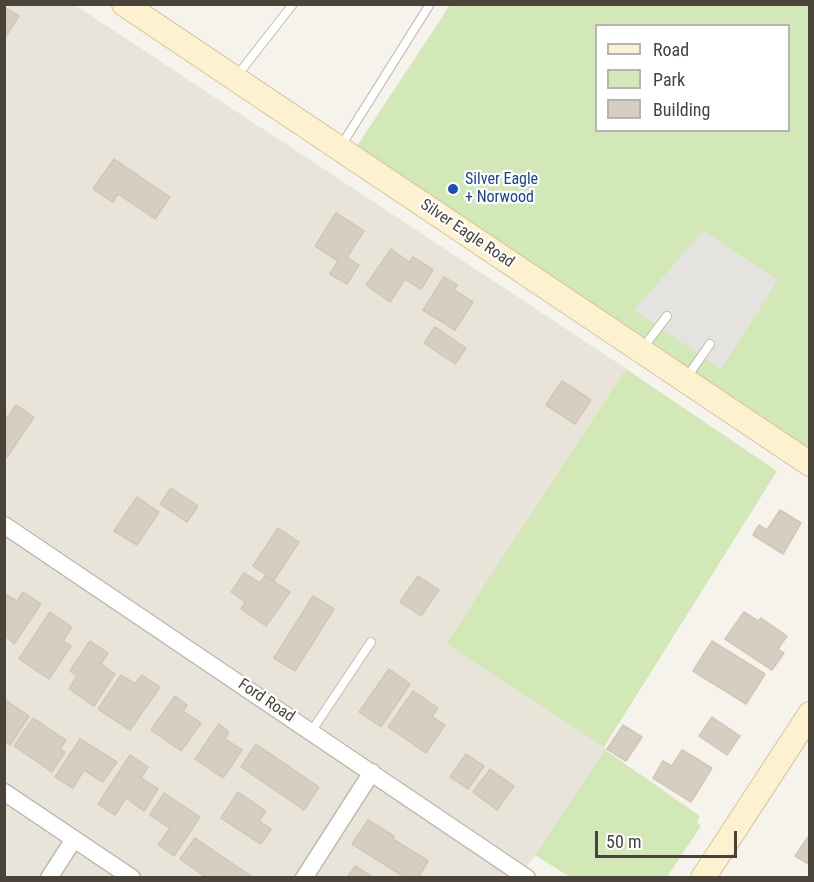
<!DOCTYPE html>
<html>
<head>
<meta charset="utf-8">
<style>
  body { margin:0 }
  #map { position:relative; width:814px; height:882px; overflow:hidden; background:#f5f3ec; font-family:"Roboto Condensed",sans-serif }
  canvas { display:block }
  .frame { position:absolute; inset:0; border:6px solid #4a433a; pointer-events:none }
  .legend { position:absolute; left:595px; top:24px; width:195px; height:108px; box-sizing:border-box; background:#fff; border:2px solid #b7b4b0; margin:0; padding:8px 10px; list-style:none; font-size:18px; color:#4a433a }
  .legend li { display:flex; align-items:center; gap:12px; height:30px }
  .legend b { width:30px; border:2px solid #b7b4b0 }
  .scale { position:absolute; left:595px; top:831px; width:142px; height:27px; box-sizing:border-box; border:3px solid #4a433a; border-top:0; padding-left:8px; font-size:18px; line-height:21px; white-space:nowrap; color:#4a433a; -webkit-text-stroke:4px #fff; paint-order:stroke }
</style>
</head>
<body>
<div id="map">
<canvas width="814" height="882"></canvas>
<div class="frame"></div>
<ul class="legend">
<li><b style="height:8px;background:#fdf1cf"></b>Road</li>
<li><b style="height:16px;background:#d2e8b7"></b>Park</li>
<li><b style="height:16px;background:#d7cec2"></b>Building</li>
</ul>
<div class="scale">50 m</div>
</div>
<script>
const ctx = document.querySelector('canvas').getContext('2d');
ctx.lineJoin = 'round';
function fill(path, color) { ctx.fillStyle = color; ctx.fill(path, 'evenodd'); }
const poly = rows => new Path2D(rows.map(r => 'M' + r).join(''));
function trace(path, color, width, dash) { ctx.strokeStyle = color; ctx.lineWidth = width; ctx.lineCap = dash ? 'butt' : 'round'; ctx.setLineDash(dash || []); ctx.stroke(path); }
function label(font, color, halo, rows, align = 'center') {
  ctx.font = font + ' "Roboto Condensed",sans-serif'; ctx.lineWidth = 4.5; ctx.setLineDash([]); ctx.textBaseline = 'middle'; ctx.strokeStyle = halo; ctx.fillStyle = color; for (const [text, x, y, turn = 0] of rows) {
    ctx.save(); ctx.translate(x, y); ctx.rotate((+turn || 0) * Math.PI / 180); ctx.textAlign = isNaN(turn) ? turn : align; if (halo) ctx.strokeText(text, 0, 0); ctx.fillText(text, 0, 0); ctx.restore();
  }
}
fill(poly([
  [5,5,75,5,630,371,448,645,607,749,520,877,5,878]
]), '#e9e4da');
fill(poly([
  [450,5,809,5,809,453,353,152],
  [596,26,788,26,788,130,596,130],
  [626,369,777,471,604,747,446,644],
  [605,750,700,816,697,822,701,826,667,877,570,877,535,855]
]), '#d2e8b7');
fill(poly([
  [703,231,778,280,721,369,634,310]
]), '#e5e3e0');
const building = poly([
  [4,7,19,16,4,39,4,7],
  [114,159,170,197,155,219,118,194,113,202,93,189,114,159],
  [336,213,364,231,347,257,359,265,347,284,330,274,338,261,315,246,336,213],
  [391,249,409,262,413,257,433,270,421,289,405,279,390,302,366,285,391,249],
  [444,277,457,285,454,290,473,302,455,330,423,310,444,277],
  [435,327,466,348,455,364,424,343,435,327],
  [562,381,591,400,575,424,546,405,562,381],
  [16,405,34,417,7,457,4,455,4,415,8,417,16,405],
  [171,488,198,506,187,522,160,504,171,488],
  [137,497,159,512,137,545,114,531,137,497],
  [780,510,801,523,783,554,753,535,759,525,767,530,780,510],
  [278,528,299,542,274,580,253,566,278,528],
  [244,573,260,583,265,576,290,592,266,626,241,609,245,602,231,592,244,573],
  [418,576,439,590,421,616,400,602,418,576],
  [23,592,41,604,14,644,4,635,4,593,17,601,23,592],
  [313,596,334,609,295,671,274,658,313,596],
  [50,612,72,627,63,641,71,646,49,679,19,659,50,612],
  [744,612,758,621,761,618,787,636,778,649,784,653,772,670,725,639,744,612],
  [90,641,108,653,101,664,115,674,94,706,69,689,77,676,70,671,90,641],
  [712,641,765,674,746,704,693,671,712,641],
  [389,669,410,684,381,727,359,712,389,669],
  [121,675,135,684,142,675,160,687,130,730,98,709,121,675],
  [413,691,438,708,432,717,445,725,426,753,388,727,413,691],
  [175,696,187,705,183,711,201,723,181,751,151,730,175,696],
  [4,699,29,716,10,745,4,741,4,699],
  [712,717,740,736,727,755,699,736,712,717],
  [33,718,66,740,60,749,65,752,52,772,14,746,33,718],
  [219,724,229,732,225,739,242,750,223,778,195,759,219,724],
  [623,725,642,737,626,761,607,749,623,725],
  [80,739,117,762,103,782,84,770,73,788,55,777,80,739],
  [256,744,319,787,304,810,241,767,256,744],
  [682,750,712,768,691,802,653,778,663,761,672,766,682,750],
  [466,754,484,766,468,789,450,777,466,754],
  [130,755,148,767,141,778,158,789,144,811,126,798,115,815,98,804,130,755],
  [490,769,514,786,497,810,473,792,490,769],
  [238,792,266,811,259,821,271,829,261,844,221,818,238,792],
  [164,793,200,817,174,856,158,845,170,828,150,815,164,793],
  [368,820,394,836,393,839,428,861,418,878,406,878,352,844,368,820],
  [810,834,810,865,795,856,810,834],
  [195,838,251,876,250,878,207,878,180,859,195,838],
  [355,866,374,878,347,878,355,866]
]);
fill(building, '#d7cec2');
trace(building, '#d2c6b5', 1.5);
const lane = poly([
  [236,77,293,4],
  [341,146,430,4],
  [642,349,667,316],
  [687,377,710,344],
  [311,732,371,642]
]);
const street = poly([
  [4,525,527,878],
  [4,792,132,878],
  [49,878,74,839],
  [304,878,372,772]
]);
const secondary = poly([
  [124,4,810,464],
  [703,878,810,714]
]);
trace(lane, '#c1baaf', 10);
trace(street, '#c1baaf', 19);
trace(secondary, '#d4c59d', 26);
trace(lane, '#fff', 8);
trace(street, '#fff', 16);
trace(secondary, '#fdf1cf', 24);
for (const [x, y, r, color] of [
  [453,189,6,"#1a4fb4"]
]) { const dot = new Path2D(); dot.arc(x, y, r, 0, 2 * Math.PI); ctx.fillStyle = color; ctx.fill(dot); trace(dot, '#fff', 2); }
label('16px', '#164399', '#fff', [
  ["Silver Eagle",465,180],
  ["+ Norwood",465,198]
], 'left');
label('16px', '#4a433a', '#fff', [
  ["Silver Eagle Road",467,234,34],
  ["Ford Road",266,701,34]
]);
</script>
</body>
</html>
